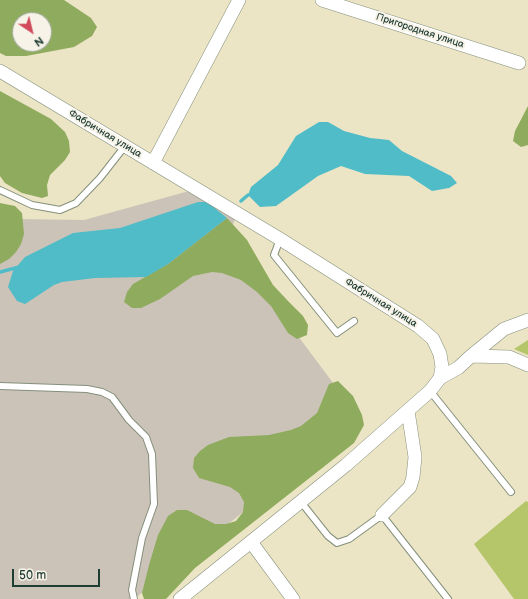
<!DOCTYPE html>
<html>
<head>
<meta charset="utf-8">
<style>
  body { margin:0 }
  #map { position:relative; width:528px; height:599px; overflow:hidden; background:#ebe4c5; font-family:"Balsamiq Sans",sans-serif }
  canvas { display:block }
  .north { position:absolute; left:12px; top:12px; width:40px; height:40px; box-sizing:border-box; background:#f7f3e8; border:1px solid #a1aaa0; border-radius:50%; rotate:145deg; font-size:11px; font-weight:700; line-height:16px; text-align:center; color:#1f3d34 }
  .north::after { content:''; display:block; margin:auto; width:14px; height:18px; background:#d1495b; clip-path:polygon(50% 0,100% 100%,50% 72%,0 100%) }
  .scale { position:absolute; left:12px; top:569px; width:88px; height:18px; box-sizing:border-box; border:2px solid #1f3d34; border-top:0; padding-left:5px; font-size:12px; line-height:14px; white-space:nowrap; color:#1f3d34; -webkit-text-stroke:3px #f7f3e8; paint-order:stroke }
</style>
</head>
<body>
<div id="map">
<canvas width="528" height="599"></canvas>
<div class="north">N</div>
<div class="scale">50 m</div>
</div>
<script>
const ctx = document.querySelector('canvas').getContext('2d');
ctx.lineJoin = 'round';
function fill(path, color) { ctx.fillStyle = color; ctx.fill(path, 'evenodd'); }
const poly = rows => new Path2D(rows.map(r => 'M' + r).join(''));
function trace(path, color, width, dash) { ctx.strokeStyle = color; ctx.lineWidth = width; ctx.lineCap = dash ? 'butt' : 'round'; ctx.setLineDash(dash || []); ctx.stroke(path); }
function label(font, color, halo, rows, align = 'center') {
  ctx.font = font + ' "Balsamiq Sans",sans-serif'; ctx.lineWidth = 4; ctx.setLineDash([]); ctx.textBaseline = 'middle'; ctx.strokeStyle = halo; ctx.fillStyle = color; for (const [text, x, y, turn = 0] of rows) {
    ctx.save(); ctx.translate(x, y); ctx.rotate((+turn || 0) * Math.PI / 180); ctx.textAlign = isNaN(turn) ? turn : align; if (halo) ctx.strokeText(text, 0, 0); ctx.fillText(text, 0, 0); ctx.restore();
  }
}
fill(poly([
  [189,191,235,219,227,241,360,419,134,599,0,599,0,234,13,219,84,220]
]), '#cbc3b8');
fill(poly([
  [528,340,528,355,514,349],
  [526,501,528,502,528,599,514,599,474,544]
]), '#b4c669');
fill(poly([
  [0,0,64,0,91,18,97,27,92,36,74,47,26,56,6,56,0,53],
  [20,20,44,20,44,44,20,44],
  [0,91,51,119,65,132,69,141,70,152,65,160,50,175,47,185,48,196,42,198,22,193,5,183,0,176],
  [528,106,528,145,521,147,513,141,515,131],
  [0,203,15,206,22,213,24,234,21,244,16,252,9,259,0,264],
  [227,218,247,240,273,285,288,301,303,316,308,325,307,335,297,339,288,333,271,306,257,292,241,280,222,273,212,272,193,276,160,299,141,308,132,308,124,302,127,292,133,284,168,264],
  [338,381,353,396,362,415,364,425,354,443,195,568,166,599,144,599,142,593,149,565,158,535,168,516,177,510,187,510,215,524,226,524,236,521,243,512,244,502,239,493,230,487,199,478,193,468,194,458,200,451,208,445,229,437,269,435,291,430,301,426,317,413,329,384]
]), '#8fab5d');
fill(poly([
  [319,122,328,122,344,131,370,138,389,140,402,151,451,176,457,183,449,188,432,191,409,176,365,174,341,166,318,176,276,206,260,207,248,195,251,187,278,165,296,136],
  [198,202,207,202,227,218,168,264,146,277,95,278,62,282,54,285,25,304,17,301,8,287,13,271,25,257,73,233,120,228]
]), '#4fbcc8');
trace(poly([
  [241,201,248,195],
  [0,272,19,267]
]), '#4fbcc8', 3.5);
const lane = poly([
  [0,190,32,205,60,210,76,203,100,178,125,146],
  [280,239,274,255,337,333,354,321],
  [0,386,87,389,102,392,112,397,129,420,146,437,152,454,154,504,142,538,132,590,134,599],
  [430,391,511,492],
  [301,502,328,536,337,543,349,539,382,515,448,599]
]);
const street = poly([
  [322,0,519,63],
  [0,71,280,239,418,326,433,339,440,354,442,367,440,378,430,391,346,465,180,599],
  [153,163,239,0],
  [471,356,504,329,528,320],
  [440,378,458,368,471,356,509,357,528,365],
  [382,515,410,487,413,477,415,457,408,411],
  [251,542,293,599]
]);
trace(lane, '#85907c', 8);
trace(street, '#85907c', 14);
trace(lane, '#fff', 6);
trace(street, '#fff', 13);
label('10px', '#1f3d34', '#f7f3e8', [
  ["Пригородная улица",420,31,18],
  ["Фабричная улица",105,134,31],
  ["Фабричная улица",381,303,32]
]);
</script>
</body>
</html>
